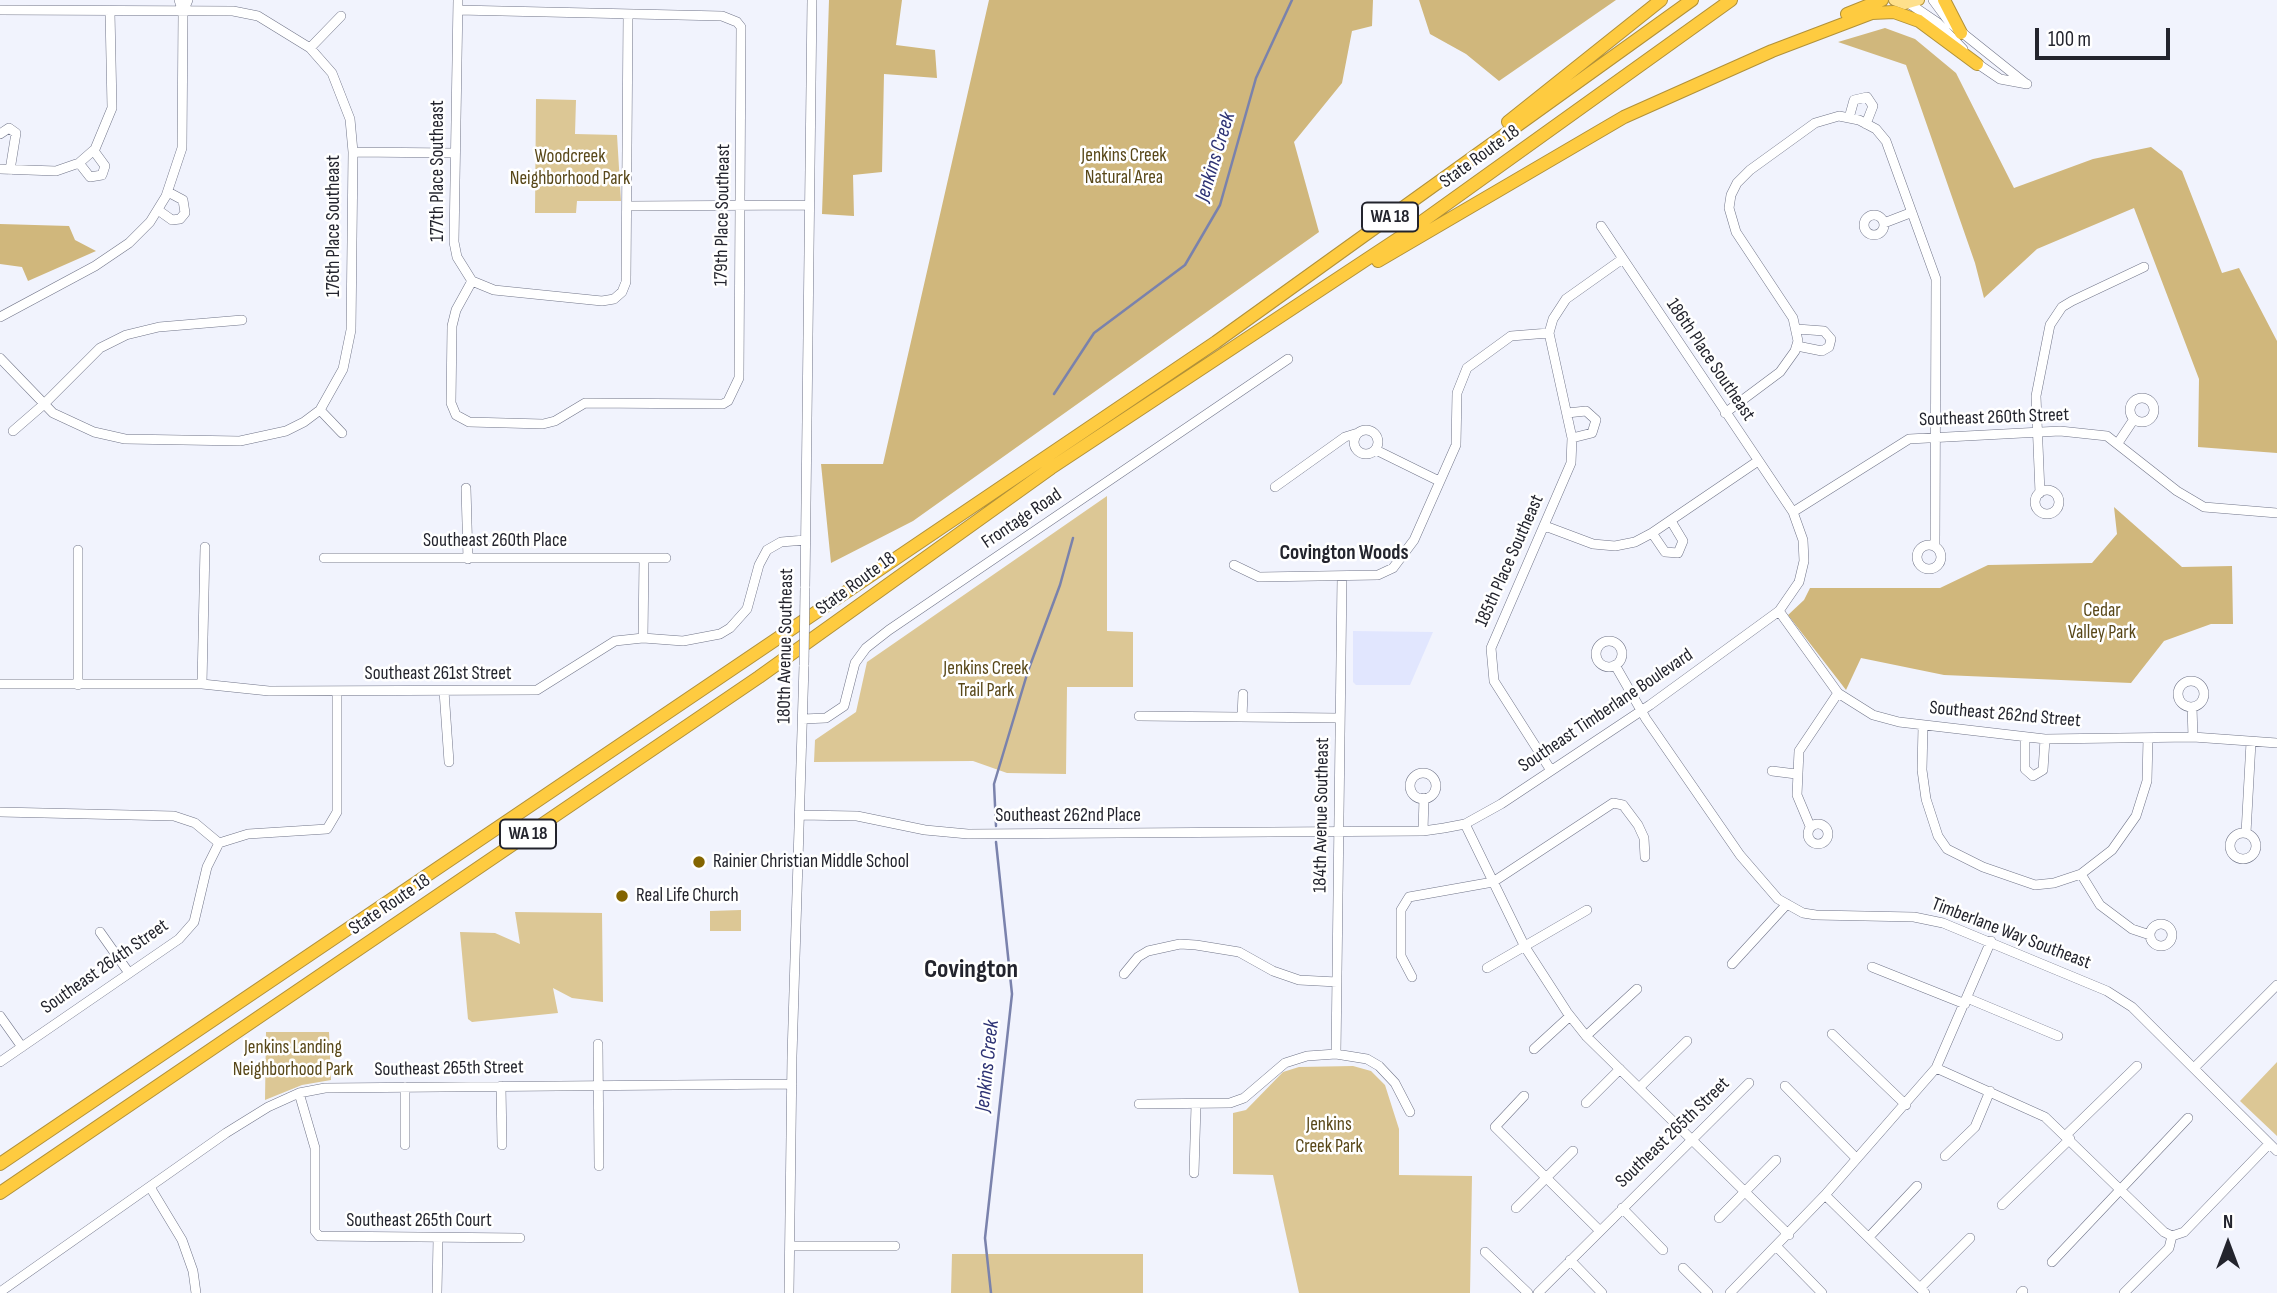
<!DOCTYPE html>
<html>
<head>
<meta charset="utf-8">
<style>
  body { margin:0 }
  #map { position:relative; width:2277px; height:1293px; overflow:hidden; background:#f1f3fd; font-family:"Sofia Sans Condensed",sans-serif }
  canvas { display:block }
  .north { position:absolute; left:2193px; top:1209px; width:70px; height:70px; -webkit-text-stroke:5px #fff; paint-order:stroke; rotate:0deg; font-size:19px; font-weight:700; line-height:28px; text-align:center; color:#23242d }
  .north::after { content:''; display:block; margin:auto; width:24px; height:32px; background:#23242d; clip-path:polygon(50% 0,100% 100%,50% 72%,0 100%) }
  .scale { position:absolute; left:2035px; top:28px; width:135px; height:32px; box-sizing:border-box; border:4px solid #23242d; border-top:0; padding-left:9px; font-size:21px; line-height:24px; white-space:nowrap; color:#23242d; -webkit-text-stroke:5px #fff; paint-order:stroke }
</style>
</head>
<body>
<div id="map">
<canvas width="2277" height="1293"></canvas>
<div class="north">N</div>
<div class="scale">100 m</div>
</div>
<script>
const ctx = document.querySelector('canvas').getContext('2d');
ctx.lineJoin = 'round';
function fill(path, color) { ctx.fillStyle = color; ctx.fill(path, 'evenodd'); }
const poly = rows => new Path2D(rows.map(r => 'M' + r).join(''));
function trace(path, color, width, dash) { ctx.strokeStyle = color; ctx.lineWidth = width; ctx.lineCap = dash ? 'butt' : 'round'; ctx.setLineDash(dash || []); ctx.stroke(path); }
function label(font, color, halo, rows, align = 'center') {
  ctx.font = font + ' "Sofia Sans Condensed",sans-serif'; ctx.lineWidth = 5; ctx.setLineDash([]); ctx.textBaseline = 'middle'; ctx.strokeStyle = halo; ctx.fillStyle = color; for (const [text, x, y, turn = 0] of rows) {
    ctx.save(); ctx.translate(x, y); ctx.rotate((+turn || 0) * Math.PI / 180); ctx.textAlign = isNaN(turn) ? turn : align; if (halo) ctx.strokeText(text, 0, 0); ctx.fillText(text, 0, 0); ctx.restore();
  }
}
fill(poly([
  [1353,631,1433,632,1410,685,1356,685,1353,682]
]), '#e1e6fe');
fill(poly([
  [536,99,576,100,575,134,617,135,621,201,577,201,576,213,535,213],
  [1107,496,1107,631,1133,632,1133,687,1067,687,1066,774,1007,773,973,761,814,762,815,740,856,712,867,662],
  [741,910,741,931,710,931,710,911],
  [515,912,602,913,603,1002,572,998,553,988,558,1013,472,1022,468,1019,460,932,495,933,520,944],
  [266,1032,329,1032,331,1080,302,1085,265,1100],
  [2277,1062,2277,1136,2240,1101],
  [1353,1066,1371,1071,1385,1085,1399,1129,1399,1175,1472,1176,1470,1293,1299,1293,1273,1175,1233,1174,1233,1113,1246,1110,1283,1072,1299,1067],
  [952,1254,1143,1254,1143,1293,951,1293]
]), '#dcc795');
fill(poly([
  [829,0,902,0,896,45,935,50,937,78,884,74,882,172,853,175,854,216,822,214],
  [989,0,1373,0,1372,26,1352,31,1342,83,1294,142,1319,232,913,521,831,563,821,464,883,464],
  [1419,0,1616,0,1499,81,1466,54,1430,34],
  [1885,28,1915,39,1956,73,2014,188,2093,159,2151,147,2182,171,2222,273,2239,268,2277,341,2277,453,2198,447,2199,379,2134,208,2037,249,1984,298,1975,263,1906,65,1838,42],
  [0,224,69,226,75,240,96,251,28,281,22,267,0,264],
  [2114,507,2182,567,2232,566,2233,624,2211,624,2164,641,2131,683,1944,675,1861,658,1846,690,1788,615,1804,600,1810,588,1940,588,1988,565,2092,563,2117,534]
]), '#d0b77c');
trace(poly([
  [1054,394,1094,333,1185,265,1220,205,1256,78,1292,0],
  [996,826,994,784,1028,671,1060,585,1073,538],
  [991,1293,985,1238,1012,994,996,842]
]), '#7a82ac', 2.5);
const minor = poly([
  [179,0,183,12,188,0],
  [458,0,454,242,457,257,472,281,456,310,452,326,451,403,456,415,469,422,543,424,555,421,585,403,723,404,728,401,739,378,741,27,737,22,722,16,458,10],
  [1933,0,1950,23,2025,83],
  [1910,4,1938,23,1963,49],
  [0,10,233,11,258,16,310,48,332,73,350,119,353,152,351,330,343,369,320,410,304,422,286,431,240,441,125,439,94,432,53,413,0,358],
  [310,48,341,16],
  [1975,62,2000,79,2027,84],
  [1849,118,1854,100,1867,97,1873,106,1866,124],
  [0,134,9,128,16,133,10,170],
  [353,152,454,153],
  [79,163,90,177,102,175,105,166,94,151],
  [0,169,56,171,79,163,95,149,112,108,110,12],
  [628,206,809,205],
  [158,210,172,220,180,219,185,213,183,200,168,192],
  '1864 225a10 10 0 1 1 20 0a10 10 0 1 1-20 0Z',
  [1884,223,1910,213],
  [472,281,494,290,602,301,614,299,622,292,626,282,628,14],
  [0,317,95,266,129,243,150,222,166,196,182,148,183,12],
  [1549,333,1572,438,1571,463,1491,648,1494,681,1550,769],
  [1797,346,1822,351,1829,347,1831,339,1824,331,1797,329],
  '2130 410a12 12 0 1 1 24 0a12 12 0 1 1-24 0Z',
  [320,410,342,433],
  [1567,413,1586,411,1596,420,1592,433,1572,438],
  [1725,413,1780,372,1795,351,1798,341,1793,318,1736,232,1729,208,1731,195,1737,183,1750,170,1815,123,1839,116,1859,120,1876,129,1886,141,1936,279,1935,546],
  '1354 442a12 12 0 1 1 24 0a12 12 0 1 1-24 0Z',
  [13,431,43,405,100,348,126,335,159,327,242,320],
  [2118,443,2134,419],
  [1376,450,1439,481],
  [1275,487,1345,437,1358,433],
  [466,488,468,559],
  '2035 502a12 12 0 1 1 24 0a12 12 0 1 1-24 0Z',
  [2040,493,2036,396,2050,325,2062,307,2072,301,2144,267],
  [1793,512,1909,439,2060,431,2107,436,2177,491,2204,507,2277,513],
  [1545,526,1593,544,1615,546,1635,542,1652,533,1758,461],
  [1652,533,1665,552,1678,553,1683,541,1671,521],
  '1917 557a12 12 0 1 1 24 0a12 12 0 1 1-24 0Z',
  [78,550,78,685],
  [324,558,666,558],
  [1234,565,1259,577,1378,575,1393,568,1414,540,1456,445,1457,393,1467,368,1511,336,1549,333,1553,319,1566,299,1621,260],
  [805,588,812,0],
  [1779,611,1838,693,1873,715,1899,722,2045,739,2193,737,2277,743],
  [643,638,644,559],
  '1596 654a13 13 0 1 1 26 0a13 13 0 1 1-26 0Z',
  [1615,665,1646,719,1740,855,1778,899,1803,913,1816,915,1914,917,1943,923,2107,991,2132,1007,2277,1151],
  '2178 694a13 13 0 1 1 26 0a13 13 0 1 1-26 0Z',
  [0,684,202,684,269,691,537,690,615,641,643,638,683,641,720,634,730,628,747,609,759,565,767,550,781,542,805,540],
  [202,684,205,547],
  [444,691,449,762],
  [2192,707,2193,737],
  [1139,716,1340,718],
  [1242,717,1243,694],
  [803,719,826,718,844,706,855,663,866,648,889,630,1288,359],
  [1923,726,1922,770,1926,799,1938,836,1947,849,1983,867,2035,885,2054,883,2081,874,2112,850,2136,816,2147,781,2148,738],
  [2025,738,2025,769,2033,776,2043,770,2045,739],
  [1772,771,1796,774],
  '1410 786a13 13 0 1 1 26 0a13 13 0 1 1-26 0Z',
  [0,812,174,816,195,823,219,843],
  [800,815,857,816,925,830,968,834,1423,831,1444,828,1465,824,1501,804,1650,705,1779,611,1799,582,1804,561,1803,540,1793,512,1601,226],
  '1808 834a10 10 0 1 1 20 0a10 10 0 1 1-20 0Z',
  [1465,824,1525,947,1567,1012,1586,1036,1789,1235],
  [1810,826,1797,795,1799,751,1838,693],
  [1423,831,1424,798],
  '2230 846a13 13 0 1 1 26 0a13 13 0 1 1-26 0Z',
  [2246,833,2251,742],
  [219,843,248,834,327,829,337,812,337,691],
  [2081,874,2100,905,2132,929,2150,935],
  '2150 935a11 11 0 1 1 22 0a11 11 0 1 1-22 0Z',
  [100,932,129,973],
  [1732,964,1787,904],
  [1872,967,1965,1004],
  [1487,968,1587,910],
  [1124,974,1138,957,1148,951,1180,944,1196,945,1239,952,1273,971,1299,980,1337,982],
  [1412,977,1401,956,1401,910,1409,897,1493,882,1613,803,1623,805,1638,825,1644,838,1645,857],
  [1967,998,2058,1036],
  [0,1016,22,1047],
  [1832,1034,1906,1105],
  [1586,1036,1637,989],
  [598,1044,599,1166],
  [1534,1049,1570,1016],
  [1336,1054,1342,577],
  [0,1062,179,939,194,922,207,867,219,843],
  [1936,1068,2045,1117,2164,1232,2172,1236],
  [2194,1068,2277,985],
  [501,1086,502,1145],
  [1785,1086,1856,1158],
  [405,1087,405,1145],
  [1639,1088,1687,1041],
  [299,1093,315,1148,315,1231,319,1236,520,1238],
  [1524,1096,1495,1127,1599,1230],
  [1586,1103,1620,1069],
  [1139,1104,1230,1103,1244,1098,1285,1063,1307,1056,1336,1054,1367,1059,1379,1066,1395,1083,1410,1112],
  [2066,1135,2137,1066],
  [1945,1156,1975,1127,1990,1091],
  [1194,1173,1196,1105],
  [150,1187,182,1240,193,1271,196,1293],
  [1825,1195,1925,1293],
  [2002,1205,2070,1139],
  [1516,1208,1573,1151],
  [1622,1208,1663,1250],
  [1719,1218,1776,1160],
  [1869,1237,1917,1186],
  [790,1246,895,1246],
  [1777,1247,1822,1293],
  [1485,1252,1528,1293],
  [1570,1260,1602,1293],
  [2052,1262,2188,1118],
  [1683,1268,1708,1293],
  [1920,1288,1970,1238],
  [0,1292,226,1133,268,1107,299,1093,325,1088,792,1084],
  [437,1293,438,1238],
  [789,1293,792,1056,804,665],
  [1538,1293,1749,1083],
  [1730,1293,1825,1195,1936,1068,1991,941],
  [2021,1293,2023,1291],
  [2124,1293,2169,1248,2172,1236,2184,1232,2269,1144]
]);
const major = poly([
  [1894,0,1905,4,1919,0]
]);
const highway = poly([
  [1944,0,1961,33],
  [1847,14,1882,0],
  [1508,122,1661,0],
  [1378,261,1624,117,1772,51,1872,13,1894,12,1919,21,1977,64],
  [0,1164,1216,342,1692,0],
  [0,1193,759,677,1051,468,1402,236,1731,0]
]);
trace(minor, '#717589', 10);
trace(major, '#b19139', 12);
trace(highway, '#b19139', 14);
trace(minor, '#fff', 9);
trace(major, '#fee08c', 10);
trace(highway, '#fecb40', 12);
const minorBridge = poly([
  [804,665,805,588]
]);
trace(minorBridge, '#717589', 10, []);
trace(minorBridge, '#fff', 9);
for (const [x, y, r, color] of [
  [699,862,7,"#846500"],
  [622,896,7,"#846500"]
]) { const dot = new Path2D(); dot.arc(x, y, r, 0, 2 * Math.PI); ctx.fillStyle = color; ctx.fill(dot); trace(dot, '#fff', 2.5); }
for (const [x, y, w] of [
  [1390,217,56],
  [528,834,56]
]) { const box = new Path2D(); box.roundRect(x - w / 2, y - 14.5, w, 29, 5); ctx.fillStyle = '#fff'; ctx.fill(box); trace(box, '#23242d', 2); }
label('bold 18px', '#23242d', null, [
  ["WA 18",1390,217],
  ["WA 18",528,834]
]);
label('19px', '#584718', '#fff', [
  ["Jenkins Creek",1124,156],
  ["Natural Area",1124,178],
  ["Woodcreek",570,157],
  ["Neighborhood Park",570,179],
  ["Cedar",2102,611],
  ["Valley Park",2102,633],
  ["Jenkins Creek",986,669],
  ["Trail Park",986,691],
  ["Jenkins Landing",293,1048],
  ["Neighborhood Park",293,1070],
  ["Jenkins",1329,1125],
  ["Creek Park",1329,1147]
]);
label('19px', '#23242d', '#fff', [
  ["State Route 18",1480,157,-36],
  ["177th Place Southeast",438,171,-90],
  ["179th Place Southeast",723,215,-89],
  ["176th Place Southeast",334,226,-90],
  ["186th Place Southeast",1710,360,56],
  ["Southeast 260th Street",1994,418,-2],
  ["Frontage Road",1022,519,-34],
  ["Southeast 260th Place",495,541],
  ["185th Place Southeast",1510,561,-66],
  ["State Route 18",856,584,-36],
  ["180th Avenue Southeast",786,646,-89],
  ["Southeast 261st Street",438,674],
  ["Southeast Timberlane Boulevard",1606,711,-34],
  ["Southeast 262nd Street",2005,715,5],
  ["184th Avenue Southeast",1322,815,-89],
  ["Southeast 262nd Place",1068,816],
  ["State Route 18",390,905,-34],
  ["Timberlane Way Southeast",2011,934,21],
  ["Southeast 264th Street",105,967,-35],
  ["Southeast 265th Street",449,1069,-1],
  ["Southeast 265th Street",1673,1133,-44],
  ["Southeast 265th Court",419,1221]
]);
label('19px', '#23242d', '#fff', [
  ["Rainier Christian Middle School",713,862],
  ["Real Life Church",636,896]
], 'left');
label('italic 21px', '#2d3274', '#fff', [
  ["Jenkins Creek",1216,157,-73],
  ["Jenkins Creek",988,1066,-84]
]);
label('bold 21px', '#23242d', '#fff', [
  ["Covington Woods",1344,554]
]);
label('bold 26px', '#23242d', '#fff', [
  ["Covington",971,970]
]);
</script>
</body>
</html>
